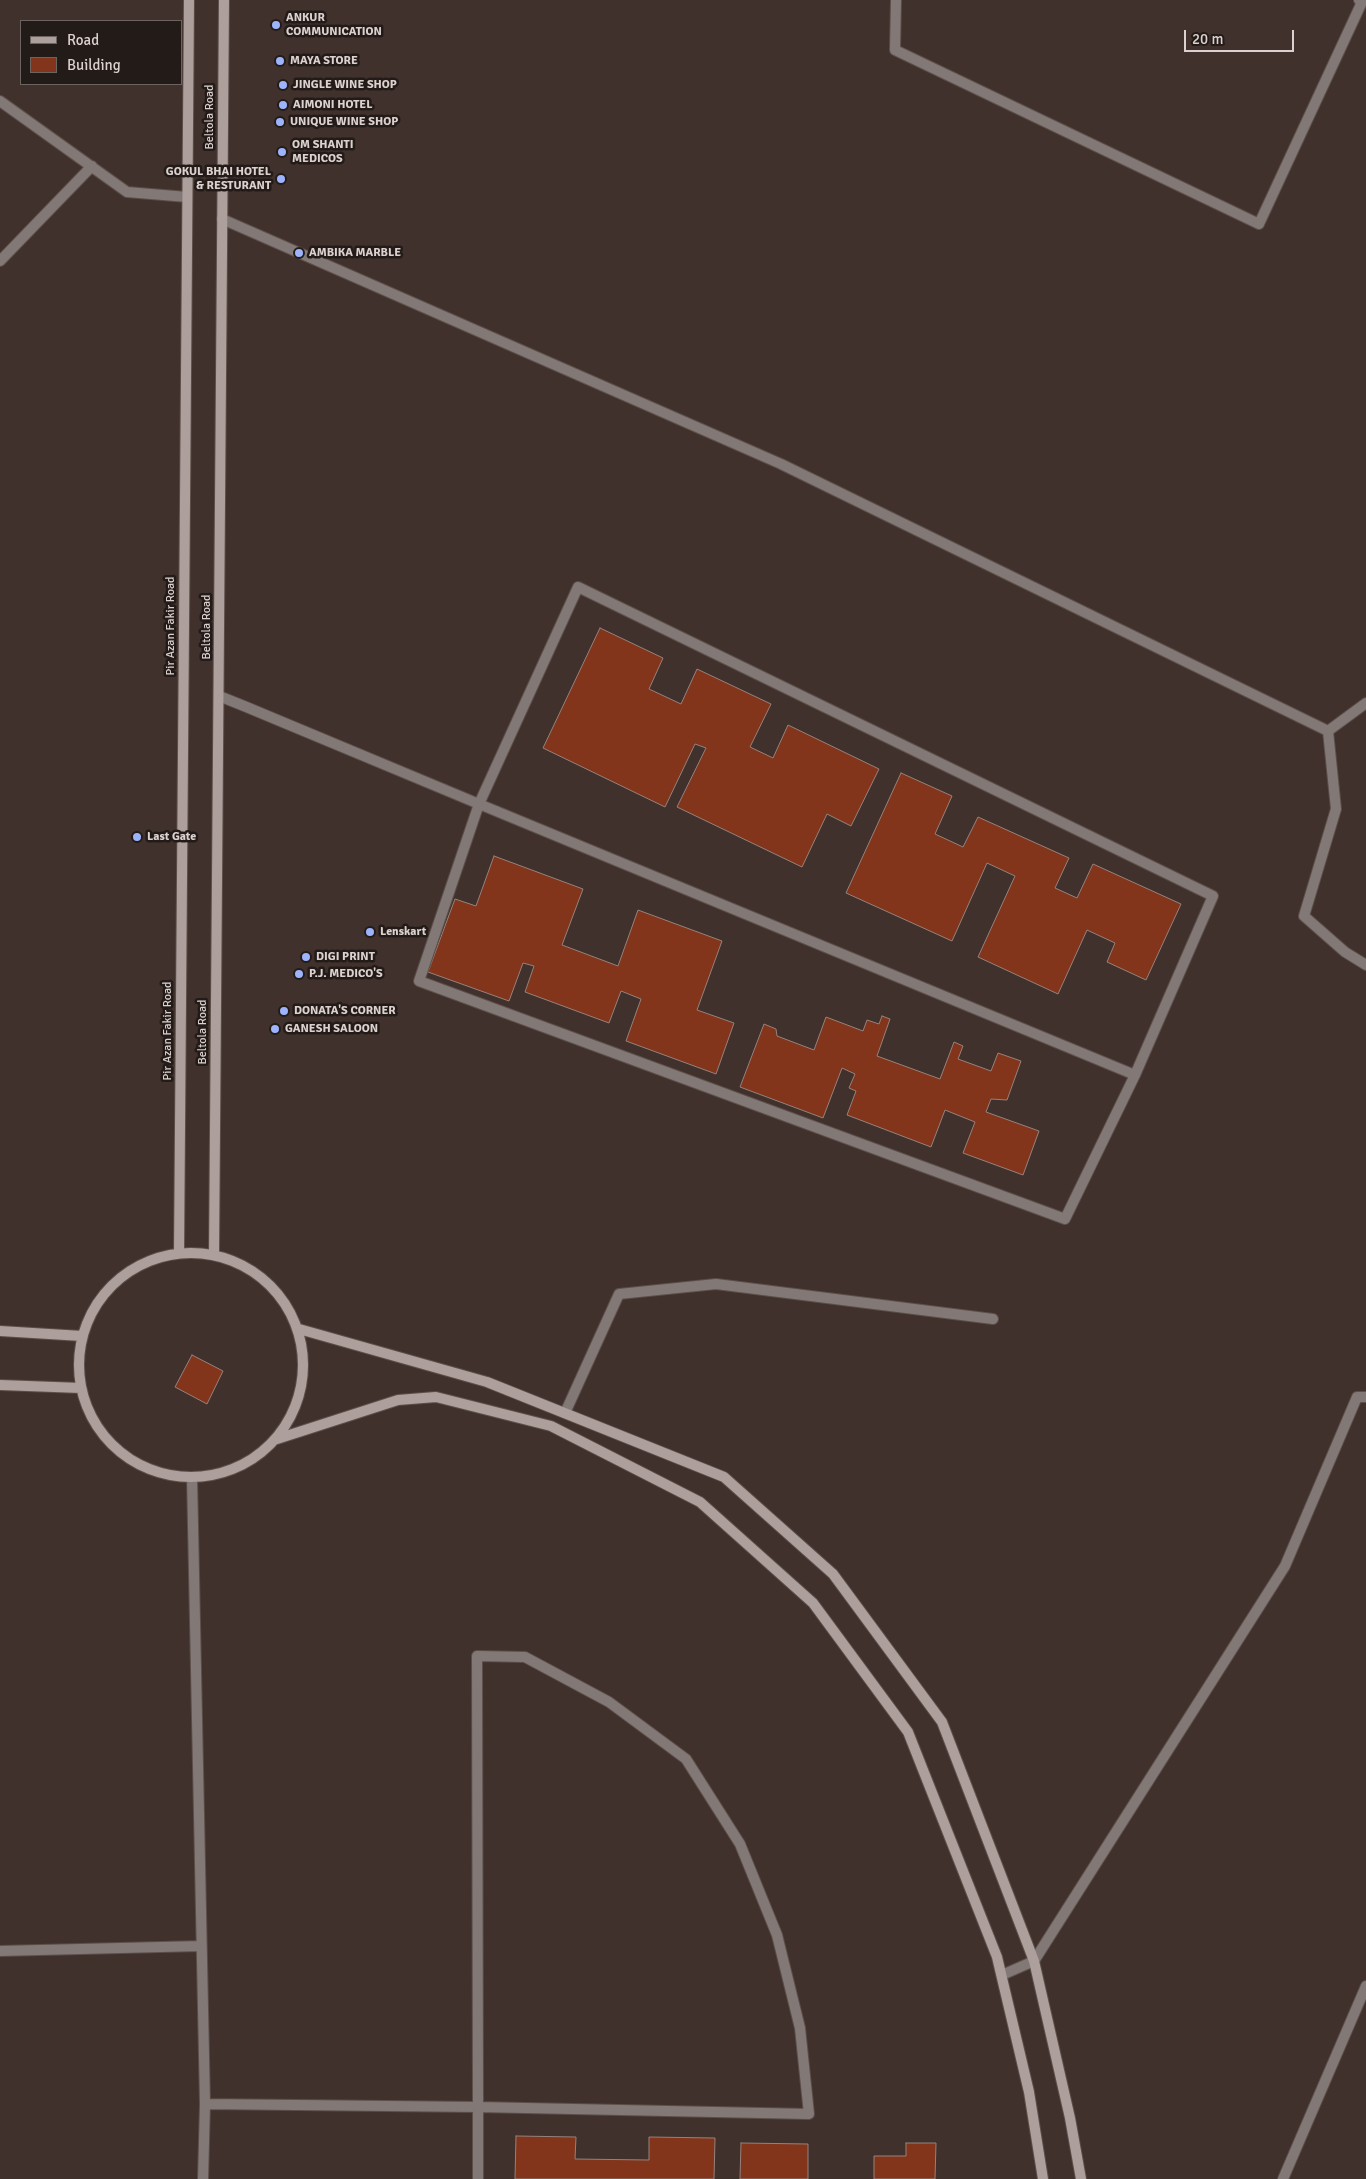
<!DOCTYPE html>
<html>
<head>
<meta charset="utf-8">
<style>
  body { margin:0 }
  #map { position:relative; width:1366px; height:2179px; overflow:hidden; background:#41312c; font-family:Signika,sans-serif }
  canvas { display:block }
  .legend { position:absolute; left:20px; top:20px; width:162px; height:65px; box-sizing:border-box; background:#221b18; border:1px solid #6c6461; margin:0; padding:6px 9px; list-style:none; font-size:15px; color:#dcd1ce }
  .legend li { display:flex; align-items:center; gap:10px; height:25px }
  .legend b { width:25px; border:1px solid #6c6461 }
  .scale { position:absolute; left:1184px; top:30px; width:110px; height:22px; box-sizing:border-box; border:2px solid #dcd1ce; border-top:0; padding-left:6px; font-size:15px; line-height:18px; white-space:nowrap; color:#dcd1ce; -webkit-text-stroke:4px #221b18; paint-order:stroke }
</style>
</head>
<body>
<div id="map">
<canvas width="1366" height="2179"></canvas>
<ul class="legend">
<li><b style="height:6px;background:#ad9f9b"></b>Road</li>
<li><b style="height:14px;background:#83351c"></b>Building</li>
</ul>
<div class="scale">20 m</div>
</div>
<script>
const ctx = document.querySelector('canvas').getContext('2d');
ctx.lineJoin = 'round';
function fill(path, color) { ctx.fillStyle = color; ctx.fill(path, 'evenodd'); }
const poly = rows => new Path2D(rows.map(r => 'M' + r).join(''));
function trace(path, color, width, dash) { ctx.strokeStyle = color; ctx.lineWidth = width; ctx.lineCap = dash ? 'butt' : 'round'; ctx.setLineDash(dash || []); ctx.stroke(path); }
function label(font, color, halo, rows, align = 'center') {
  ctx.font = font + ' Signika,sans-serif'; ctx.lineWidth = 5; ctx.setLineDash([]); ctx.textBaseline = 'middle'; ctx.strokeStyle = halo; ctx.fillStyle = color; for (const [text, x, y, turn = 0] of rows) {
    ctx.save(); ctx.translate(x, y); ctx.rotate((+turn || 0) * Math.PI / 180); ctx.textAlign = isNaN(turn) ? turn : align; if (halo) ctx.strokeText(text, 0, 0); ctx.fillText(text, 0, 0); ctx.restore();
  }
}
const building = poly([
  [600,628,663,658,649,689,681,704,697,669,771,704,750,747,773,758,788,725,879,769,851,826,827,814,802,867,677,807,706,748,695,744,665,807,543,748,600,628],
  [901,773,952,796,935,834,963,847,978,817,1069,858,1055,888,1077,898,1093,864,1181,904,1146,980,1107,962,1115,943,1087,930,1058,994,978,957,1015,876,987,863,952,941,846,893,901,773],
  [494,856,583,889,562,945,618,966,638,910,722,941,697,1010,734,1023,716,1074,626,1041,641,999,621,991,609,1023,525,992,534,966,523,963,509,1001,428,972,455,899,476,906,494,856],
  [882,1016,890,1019,877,1056,940,1079,954,1042,963,1046,958,1059,991,1071,998,1053,1021,1061,1007,1100,991,1099,986,1112,1039,1131,1023,1175,963,1153,975,1122,945,1110,931,1147,847,1115,856,1091,849,1088,855,1074,842,1068,823,1118,740,1087,764,1024,776,1029,777,1036,814,1050,826,1017,863,1031,867,1020,879,1024,882,1016],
  [192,1355,223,1371,207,1404,175,1387,192,1355],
  [516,2136,576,2137,575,2159,649,2160,649,2137,715,2138,714,2179,515,2179,516,2136],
  [741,2143,808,2144,808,2179,740,2179,741,2143],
  [906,2143,936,2143,935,2179,874,2179,874,2156,906,2156,906,2143]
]);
fill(building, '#83351c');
trace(building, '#96827c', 1);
const street = poly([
  [896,0,895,50,1259,224,1362,2,1359,0],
  [0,101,127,192,187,197],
  [222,219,781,464,1328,731],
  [0,261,92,166],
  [219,696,244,706,479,804,1135,1075,1213,896,578,587,479,804,419,981,1065,1219,1135,1075],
  [1328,731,1336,809,1304,916,1345,952,1366,965],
  [1328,731,1366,703],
  [565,1413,619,1294,716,1284,993,1319],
  [192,1477,205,2104,203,2179],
  [0,1951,201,1946],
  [1002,1975,1034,1961,1285,1566,1357,1397,1366,1397],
  [205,2104,478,2107,809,2114,800,2028,777,1935,740,1844,686,1759,609,1702,525,1657,477,1656,478,2107,478,2179],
  [1283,2179,1366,1986]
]);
const secondary = poly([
  [179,1252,189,0],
  '79 1365a112 112 0 1 1 224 0a112 112 0 1 1-224 0Z',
  [214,1255,224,0],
  [299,1329,487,1382,724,1477,833,1574,942,1722,1034,1961,1070,2118,1081,2179],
  [0,1331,82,1336],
  [0,1385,81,1388],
  [277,1439,398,1400,436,1397,551,1426,700,1502,813,1603,908,1732,997,1957,1029,2092,1043,2179]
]);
trace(street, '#5d4e49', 12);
trace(secondary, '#5d4e49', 12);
trace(street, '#827977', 10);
trace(secondary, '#ad9f9b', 10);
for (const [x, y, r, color] of [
  [276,25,5,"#9db4fd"],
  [280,61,5,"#9db4fd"],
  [283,85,5,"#9db4fd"],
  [283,105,5,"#9db4fd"],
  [280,122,5,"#9db4fd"],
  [282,152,5,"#9db4fd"],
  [281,179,5,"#9db4fd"],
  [299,253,5,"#9db4fd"],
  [137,837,5,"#9db4fd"],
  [370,932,5,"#9db4fd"],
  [306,957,5,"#9db4fd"],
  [299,974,5,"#9db4fd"],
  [284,1011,5,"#9db4fd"],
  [275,1029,5,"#9db4fd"]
]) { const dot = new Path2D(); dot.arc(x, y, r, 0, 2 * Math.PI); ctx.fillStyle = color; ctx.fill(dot); trace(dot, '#221b18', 2); }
label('bold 12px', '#dcd1ce', '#221b18', [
  ["ANKUR",286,18],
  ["COMMUNICATION",286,32],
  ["MAYA STORE",290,61],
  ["JINGLE WINE SHOP",293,85],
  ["AIMONI HOTEL",293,105],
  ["UNIQUE WINE SHOP",290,122],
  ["OM SHANTI",292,145],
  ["MEDICOS",292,159],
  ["GOKUL BHAI HOTEL",271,172,"right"],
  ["& RESTURANT",271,186,"right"],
  ["AMBIKA MARBLE",309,253],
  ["Last Gate",147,837],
  ["Lenskart",380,932],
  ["DIGI PRINT",316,957],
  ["P.J. MEDICO'S",309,974],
  ["DONATA'S CORNER",294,1011],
  ["GANESH SALOON",285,1029]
], 'left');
label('12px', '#dcd1ce', '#221b18', [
  ["Beltola Road",210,117,-90],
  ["Pir Azan Fakir Road",171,626,-90],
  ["Beltola Road",207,627,-90],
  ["Pir Azan Fakir Road",168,1031,-90],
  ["Beltola Road",203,1032,-90]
]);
</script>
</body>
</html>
